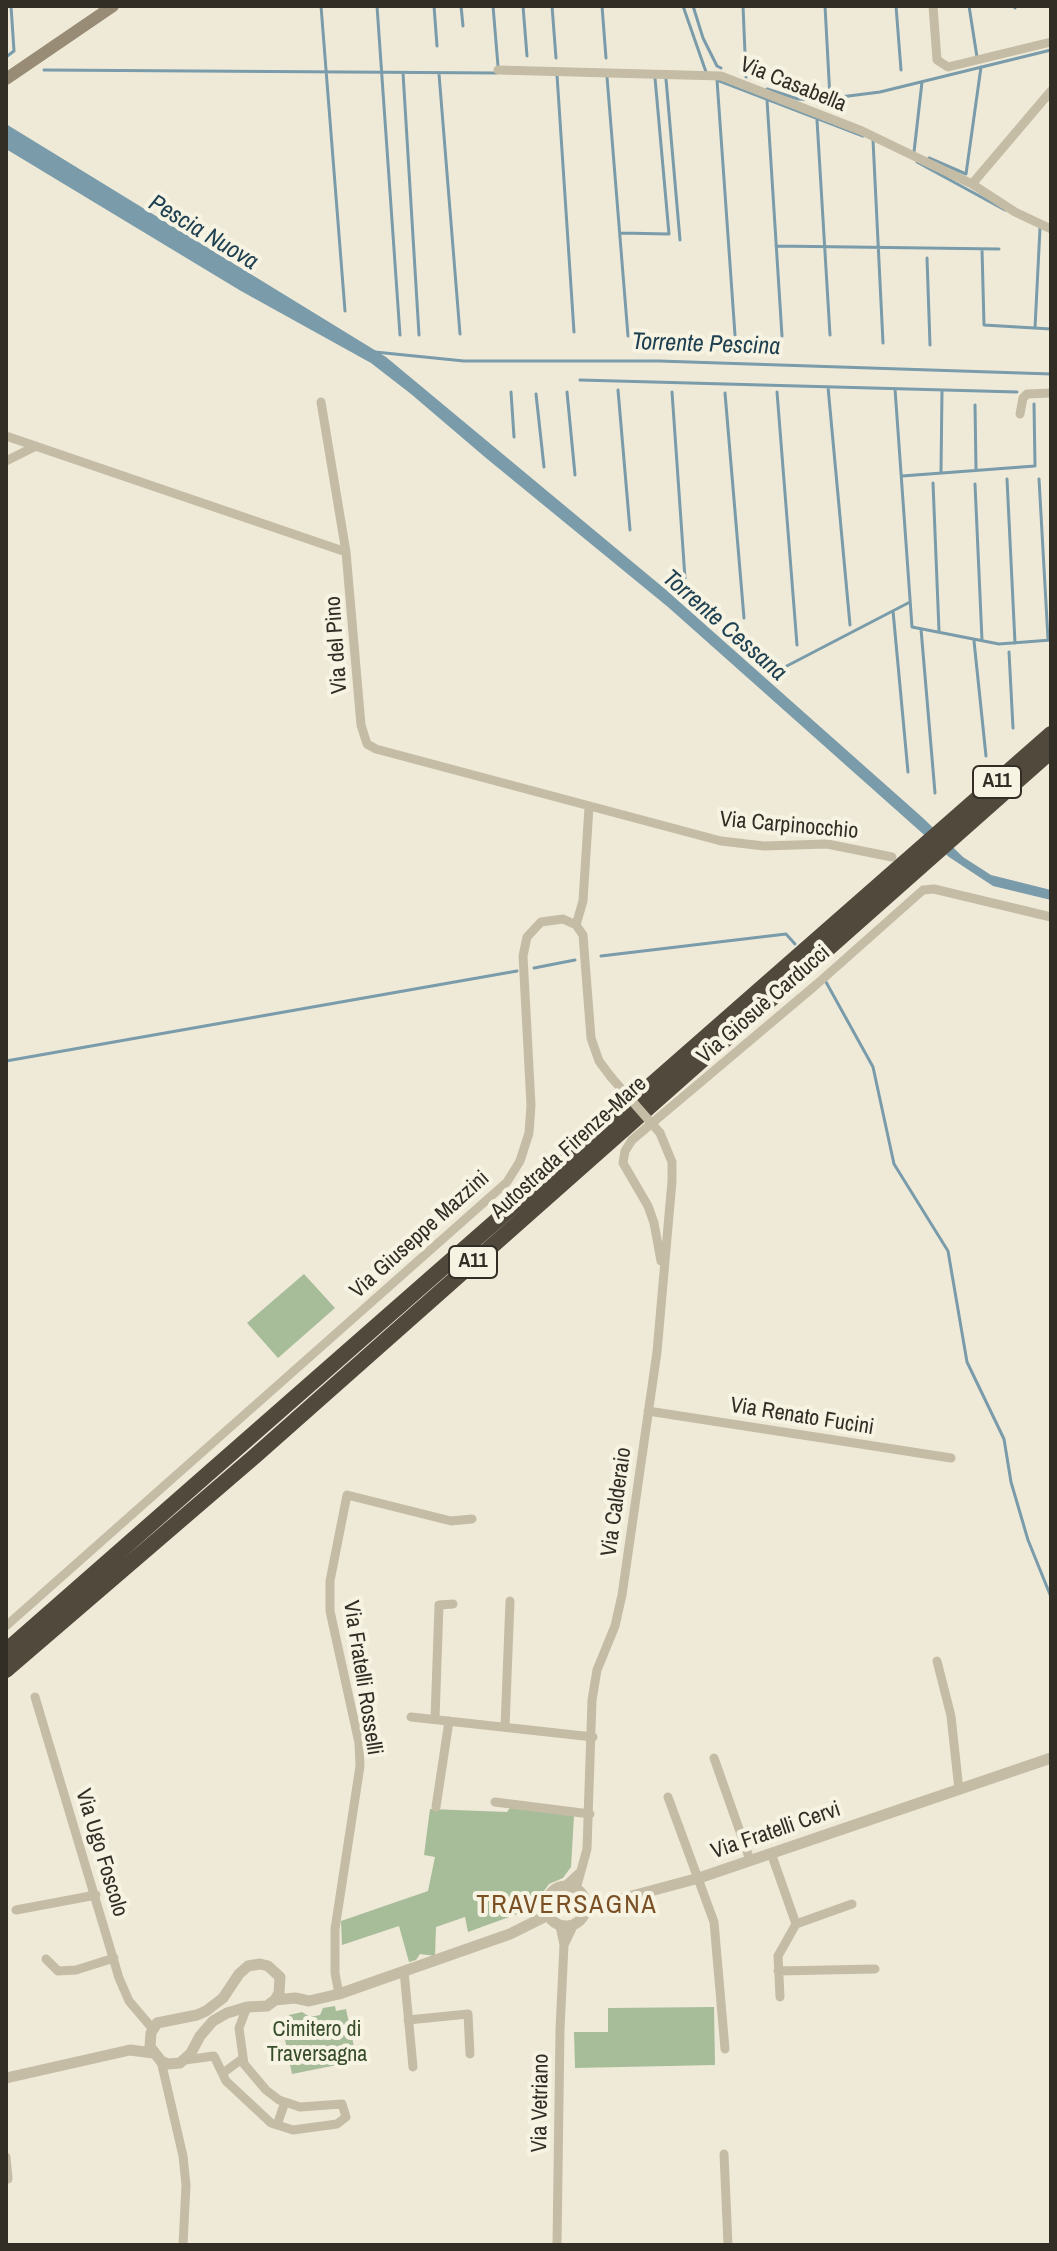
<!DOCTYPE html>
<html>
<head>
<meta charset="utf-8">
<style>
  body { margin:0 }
  #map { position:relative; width:1057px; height:2251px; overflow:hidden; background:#efead8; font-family:"Archivo Narrow",sans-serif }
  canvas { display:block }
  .frame { position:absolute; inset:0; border:8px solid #322d25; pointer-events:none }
</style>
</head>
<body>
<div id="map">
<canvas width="1057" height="2251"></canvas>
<div class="frame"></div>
</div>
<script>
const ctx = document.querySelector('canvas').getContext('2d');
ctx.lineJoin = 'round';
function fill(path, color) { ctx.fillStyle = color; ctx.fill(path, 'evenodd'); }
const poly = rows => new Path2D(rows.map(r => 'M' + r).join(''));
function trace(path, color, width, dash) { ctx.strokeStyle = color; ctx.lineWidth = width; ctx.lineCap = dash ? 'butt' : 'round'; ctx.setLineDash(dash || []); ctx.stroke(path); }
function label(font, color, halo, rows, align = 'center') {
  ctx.font = font + ' "Archivo Narrow",sans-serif'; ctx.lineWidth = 8; ctx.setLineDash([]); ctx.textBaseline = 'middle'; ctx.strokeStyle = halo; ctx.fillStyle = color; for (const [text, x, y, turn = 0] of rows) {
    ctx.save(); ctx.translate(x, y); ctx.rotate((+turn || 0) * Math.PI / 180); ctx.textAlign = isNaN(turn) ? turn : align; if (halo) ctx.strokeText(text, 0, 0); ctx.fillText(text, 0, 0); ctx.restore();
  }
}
fill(poly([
  [304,1274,335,1308,278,1358,247,1323],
  [510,1808,574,1816,571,1867,563,1878,549,1884,531,1909,468,1932,465,1917,436,1927,435,1956,420,1954,416,1960,409,1962,399,1926,342,1945,341,1921,428,1891,435,1857,424,1855,430,1809,507,1812],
  [335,2006,336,2011,346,2009,357,2061,292,2074,282,2025,291,2022,289,2015,302,2012,310,2017,320,2015,323,2008],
  [714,2007,715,2065,575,2068,574,2032,608,2032,608,2008]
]), '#a7bc99');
fill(poly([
  [6,124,386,357,665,589,923,818,963,857,991,875,1051,890,1051,900,993,886,949,857,668,607,486,458,411,394,371,363,241,291,6,149]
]), '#799baa');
trace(poly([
  [321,6,345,311],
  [377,6,400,335],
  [434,6,437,46],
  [461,6,463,26],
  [493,6,498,66],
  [523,6,527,56],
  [552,6,556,58],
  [602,6,606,58],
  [683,6,706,72],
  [693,6,703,38,717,66,721,68],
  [743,6,746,77],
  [825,6,830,98],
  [896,6,901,70],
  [969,6,977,57],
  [1015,6,1015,8],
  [6,57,14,51,11,6],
  [44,70,497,73],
  [403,73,419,335],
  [439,74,460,334],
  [557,75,574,332],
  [607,77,628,336],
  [666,79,680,240],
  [717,80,863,136],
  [717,80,735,335],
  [767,89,798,99,817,100,880,92,1051,50],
  [767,100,782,336],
  [817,120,830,335],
  [873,140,883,343],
  [914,152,922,82],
  [929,158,966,174,981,67],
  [917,162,1005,210],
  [620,233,669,234,655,78],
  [776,246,999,249],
  [982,249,984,325,1051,329],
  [927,258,930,345],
  [1035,328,1040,228],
  [375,352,464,361,659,361,1051,374],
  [580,380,1017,392],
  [828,387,850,625],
  [895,389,912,627,999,644,1051,640],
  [618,390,630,530],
  [511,392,514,437],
  [567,392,575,475],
  [672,392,685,578],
  [777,392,797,645],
  [725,393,744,618],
  [536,394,544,467],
  [975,405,976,469],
  [941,472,942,390],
  [902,476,1035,466,1034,404],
  [1007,479,1015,643],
  [1039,479,1048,639],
  [933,483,939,631],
  [975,484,982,640],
  [893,611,908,772],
  [921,629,935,793],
  [974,641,986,756],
  [1009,652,1013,728],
  [781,669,910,602],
  [601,956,786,934,795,944],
  [534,968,575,960],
  [826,982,873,1067,894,1164,948,1251,967,1362,1004,1439,1011,1482,1028,1540,1051,1597],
  [6,1061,517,971]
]), '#799baa', 3);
trace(poly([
  [933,6,937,60,948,67,1051,42],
  [498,70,721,76,862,131,972,184,1015,212,1051,229],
  [972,184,1051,91],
  [321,402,346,552,361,725,367,744,376,749,721,841,764,846,827,844,892,857],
  [1020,414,1023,398,1027,394,1051,393],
  [6,436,346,552],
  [6,461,36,446],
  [576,925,583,901,589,807],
  [661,1261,654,1223,648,1206,623,1163,625,1151,632,1140,817,984,923,890,934,889,1051,917],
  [648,1411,951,1458],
  [6,1626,507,1182,520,1161,529,1133,531,1105,523,956,527,937,541,922,563,919,576,925,583,935,591,1038,599,1061,611,1077],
  [937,1661,951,1716,959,1790],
  [35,1697,119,1978,129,2001,152,2028],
  [411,1717,593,1737],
  [435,1719,439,1605,453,1604],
  [505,1727,510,1601],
  [714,1758,750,1860],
  [668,1797,714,1922,725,2049],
  [495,1802,590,1814],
  [436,1807,449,1721],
  [771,1853,796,1924,778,1956,780,1997],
  [565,1886,579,1873],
  [576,1889,587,1849,592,1700,597,1670,615,1626,622,1595,657,1352,672,1181,672,1162,660,1133],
  [16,1910,96,1895],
  [796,1924,852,1904],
  [564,1945,573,1926],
  [46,1959,58,1971,76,1970,114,1958],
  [404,1971,413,2067],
  [778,1971,875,1969],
  [339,1994,335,1973,335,1929,360,1766,359,1743,330,1611,330,1581,347,1495,451,1521,472,1519],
  [408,2020,468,2014,470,2054],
  [185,2060,214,2056,226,2081,271,2123,293,2130,337,2124,346,2117,342,2104,300,2107,279,2100,266,2090,244,2064,239,2028,247,2007],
  [161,2061,183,2156,186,2185,183,2245],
  [223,2073,242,2059],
  [277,2125,285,2102],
  [724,2154,728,2245],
  [6,2157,8,2179],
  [557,2245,560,2029,564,1945,560,1926]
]), '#c5bca5', 9);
trace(poly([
  '546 1906a20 20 0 1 1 40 0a20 20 0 1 1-40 0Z',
  [587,1908,699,1878,1051,1758],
  [275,2000,279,1993,280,1977,268,1966,260,1964,248,1966,239,1974,223,1998,206,2011,197,2015,157,2023,151,2033,150,2047,161,2061,168,2064,180,2063,191,2053,200,2036,213,2021,227,2013,247,2007,267,2006,275,2000,295,1998,309,2001,339,1994,510,1934,548,1915],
  [6,2078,130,2050,153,2053]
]), '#c5bca5', 11);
trace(poly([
  [6,79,113,6]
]), '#998c76', 12);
trace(poly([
  [6,1651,1051,734],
  [6,1670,255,1456,1051,751]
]), '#52493d', 16);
trace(poly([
  [611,1077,660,1133]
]), '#c5bca5', 9);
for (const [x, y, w] of [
  [997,782,48],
  [473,1262,48]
]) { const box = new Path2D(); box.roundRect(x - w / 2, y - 16, w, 32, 6); ctx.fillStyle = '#f7f3e3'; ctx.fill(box); trace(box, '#322d25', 2); }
label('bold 20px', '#322d25', null, [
  ["A11",997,782],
  ["A11",473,1262]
]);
label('22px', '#322d25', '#f7f3e3', [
  ["Via Casabella",793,85,22],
  ["Via del Pino",337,645,-94],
  ["Via Carpinocchio",789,826,5],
  ["Via Giosuè Carducci",764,1005,-41],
  ["Autostrada Firenze-Mare",569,1148,-42],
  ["Via Giuseppe Mazzini",420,1235,-42],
  ["Via Renato Fucini",802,1417,9],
  ["Via Calderaio",617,1502,-82],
  ["Via Fratelli Rosselli",362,1678,81],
  ["Via Fratelli Cervi",776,1831,-19],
  ["Via Ugo Foscolo",101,1853,73],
  ["Via Vetriano",541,2103,-89]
]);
label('22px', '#384e2b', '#f7f3e3', [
  ["Cimitero di",317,2030],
  ["Traversagna",317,2055]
]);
label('italic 24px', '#1e4050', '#f7f3e3', [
  ["Pescia Nuova",203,233,31],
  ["Torrente Pescina",706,345,2],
  ["Torrente Cessana",724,626,41]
]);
ctx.letterSpacing = '2px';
label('26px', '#7b5024', '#f7f3e3', [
  ["TRAVERSAGNA",567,1906]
]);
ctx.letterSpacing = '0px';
</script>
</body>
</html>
